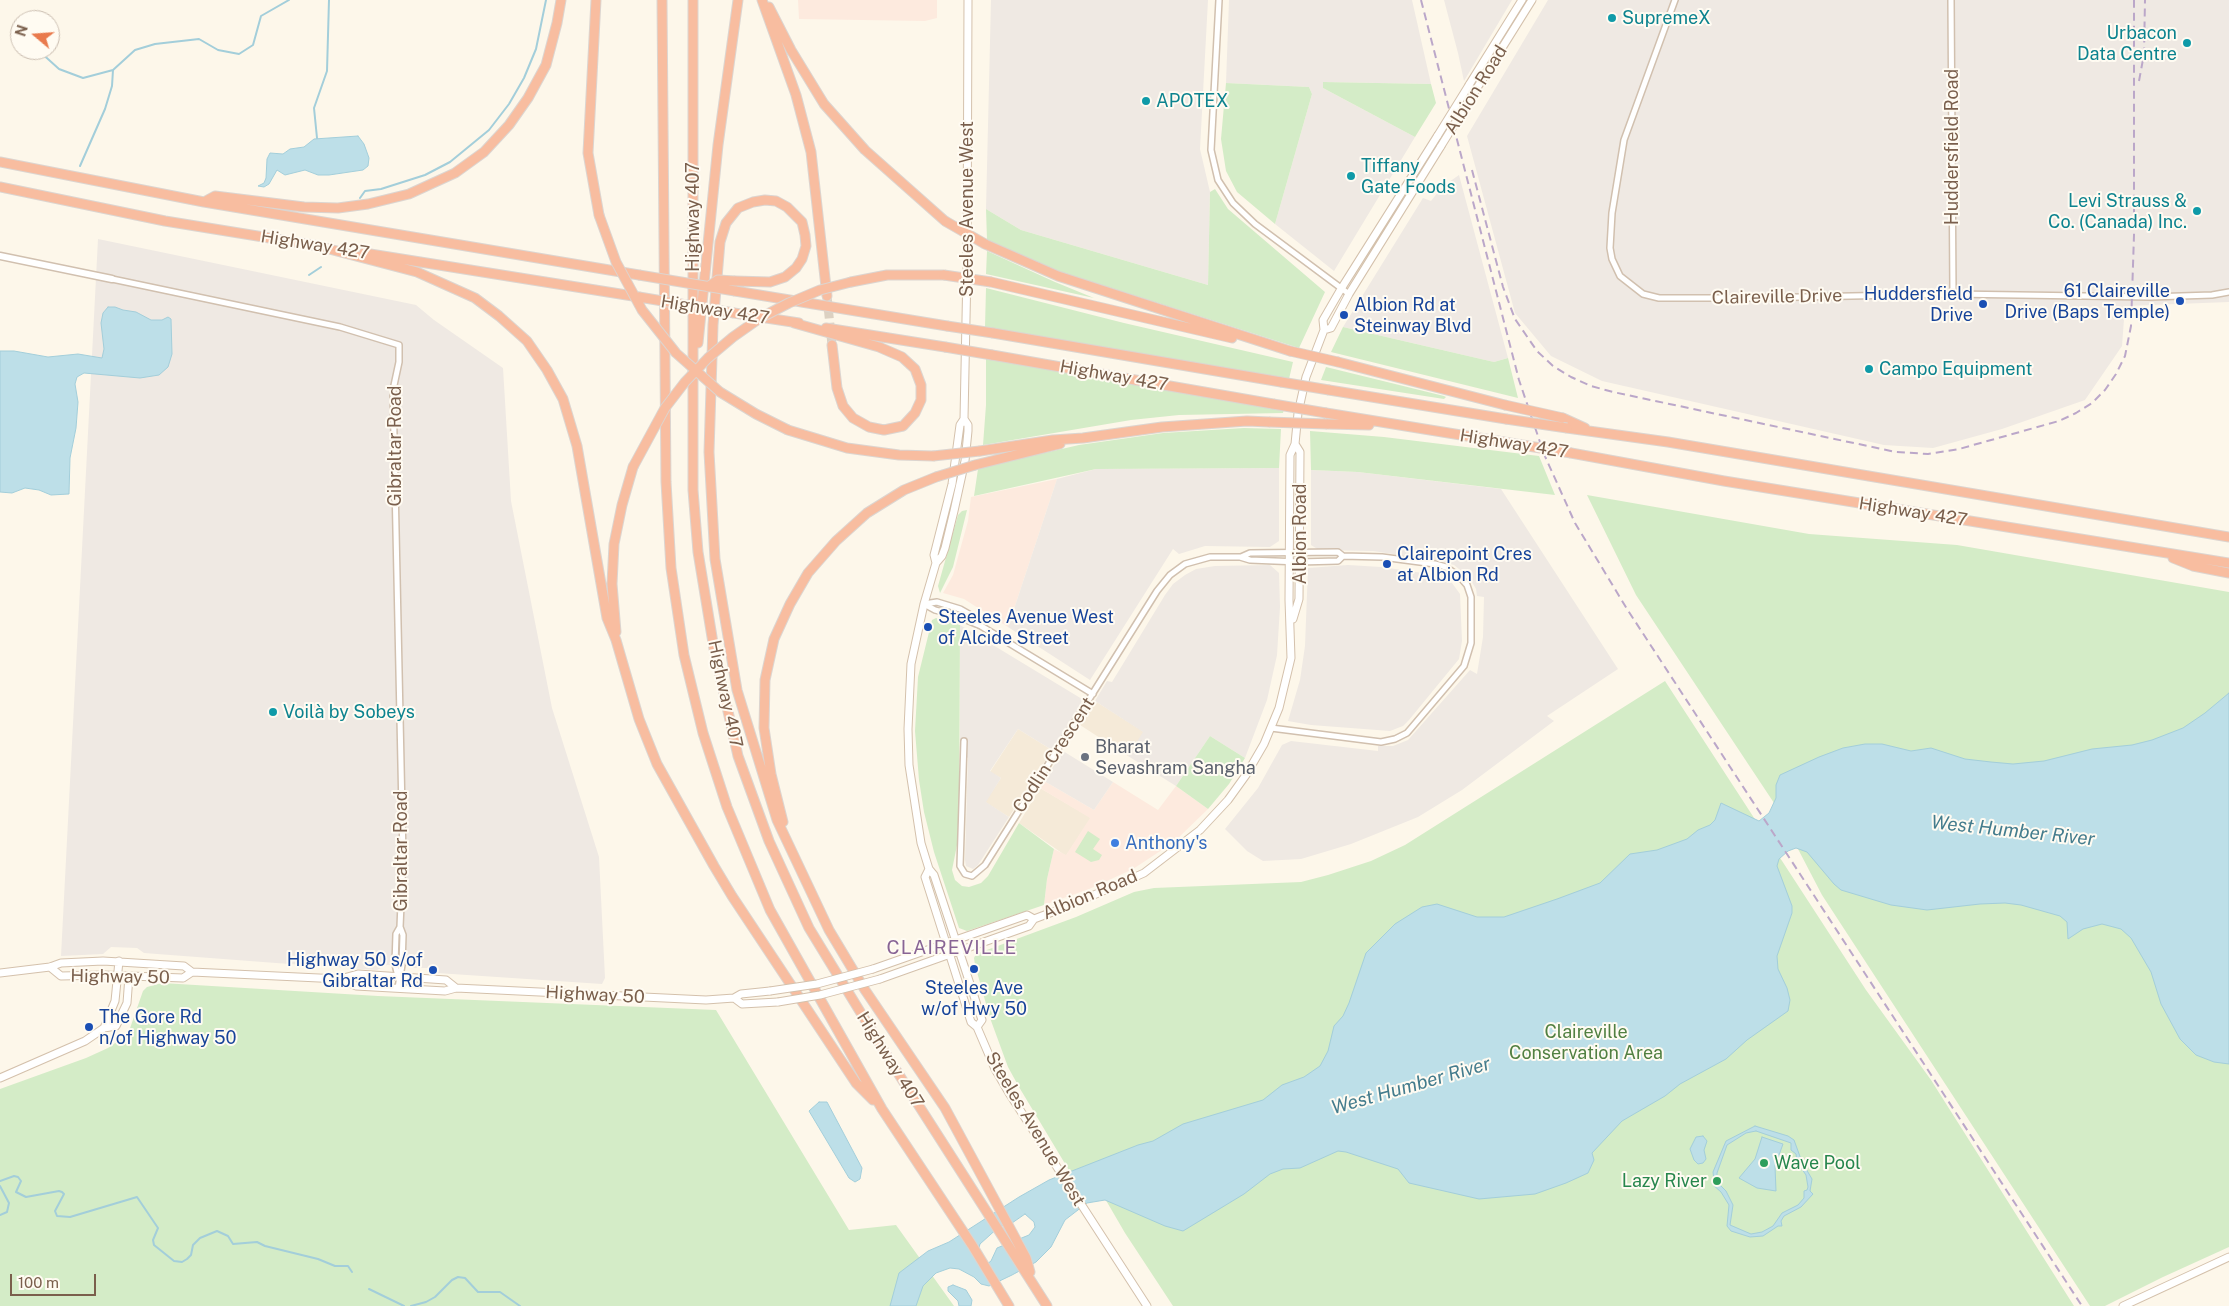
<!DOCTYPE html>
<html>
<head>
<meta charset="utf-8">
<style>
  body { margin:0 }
  #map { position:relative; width:2229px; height:1306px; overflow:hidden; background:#fdf7ea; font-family:"Public Sans",sans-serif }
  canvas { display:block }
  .north { position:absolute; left:10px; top:10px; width:50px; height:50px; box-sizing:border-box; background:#fffbf2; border:1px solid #cabdb0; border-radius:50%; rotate:288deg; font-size:14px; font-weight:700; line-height:20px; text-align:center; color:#7a5f4c }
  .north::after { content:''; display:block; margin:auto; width:18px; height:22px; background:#e97a4d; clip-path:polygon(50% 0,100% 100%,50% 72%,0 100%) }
  .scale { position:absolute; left:10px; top:1274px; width:86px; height:22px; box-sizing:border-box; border:2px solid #7a5f4c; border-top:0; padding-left:6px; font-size:15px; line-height:18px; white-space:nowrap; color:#7a5f4c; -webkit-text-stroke:4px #fffbf2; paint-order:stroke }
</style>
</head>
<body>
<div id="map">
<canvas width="2229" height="1306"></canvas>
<div class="north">N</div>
<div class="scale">100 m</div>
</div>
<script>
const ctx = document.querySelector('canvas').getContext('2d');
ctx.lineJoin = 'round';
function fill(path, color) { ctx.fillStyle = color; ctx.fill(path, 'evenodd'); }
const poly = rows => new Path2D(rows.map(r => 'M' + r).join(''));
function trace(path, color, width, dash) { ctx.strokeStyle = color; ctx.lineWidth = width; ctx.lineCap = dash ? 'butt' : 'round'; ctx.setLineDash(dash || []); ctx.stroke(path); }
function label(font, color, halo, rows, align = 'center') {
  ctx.font = font + ' "Public Sans",sans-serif'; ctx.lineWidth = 4; ctx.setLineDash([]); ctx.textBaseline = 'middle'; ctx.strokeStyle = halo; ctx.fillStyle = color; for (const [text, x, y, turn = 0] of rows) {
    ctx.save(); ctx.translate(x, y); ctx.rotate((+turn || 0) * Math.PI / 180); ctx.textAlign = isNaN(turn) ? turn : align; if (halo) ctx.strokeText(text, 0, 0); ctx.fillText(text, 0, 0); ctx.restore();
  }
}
fill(poly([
  [1095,701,1144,732,1128,756,1080,725],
  [1018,729,1052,750,1009,817,985,802,1001,778,990,772],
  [1040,788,1091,818,1066,856,1019,823]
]), '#f5ead8');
fill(poly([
  [798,0,937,0,937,18,925,21,799,19],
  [1057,479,1008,627,964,599,943,593,953,575,968,521,971,497],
  [1044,781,1094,810,1113,782,1158,810,1176,786,1208,809,1174,842,1133,869,1089,889,1044,905,1047,879,1054,849,1066,855,1090,818,1040,788]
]), '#fdeade');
fill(poly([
  [991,0,1208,0,1200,149,1210,192,1208,285,1021,230,986,209],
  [1229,0,1412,0,1431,84,1323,82,1323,88,1415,137,1334,271,1275,224,1312,94,1309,87,1226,83],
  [1444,0,1512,0,1464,81,1458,53],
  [1548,0,2229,0,2229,302,2125,306,2122,346,2085,400,2002,429,1933,448,1884,445,1602,381,1551,356,1515,313,1467,136],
  [1459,175,1508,358,1494,362,1343,327,1423,198,1431,201,1442,187],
  [98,239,416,305,434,320,503,368,511,501,552,708,599,857,605,978,602,984,437,973,437,968,414,968,411,966,387,965,377,970,276,963,144,953,137,948,111,947,103,954,61,956],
  [1279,468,1279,541,1270,547,1205,546,1179,554,1173,549,1090,680,1008,627,1057,479,1096,469],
  [1311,470,1358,472,1501,489,1618,669,1547,716,1554,721,1462,790,1418,817,1351,844,1301,859,1263,861,1247,851,1225,829,1258,788,1282,745,1291,741,1378,751,1378,746,1393,746,1408,740,1470,670,1477,674,1483,637,1484,597,1477,596,1476,589,1469,577,1454,565,1440,561,1373,551,1319,550,1311,545],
  [1270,565,1279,573,1280,607,1277,655,1267,700,1245,758,1210,736,1176,786,1128,756,1143,732,1095,701,1107,681,1112,682,1165,595,1173,584,1185,575,1196,569,1215,566],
  [1348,565,1381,567,1437,575,1452,583,1460,594,1462,641,1459,659,1409,720,1403,726,1390,731,1311,725,1288,721,1300,680,1305,646,1308,568],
  [960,625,1082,699,1080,707,1052,750,1018,729,990,771,1001,778,986,802,1009,817,978,865,973,869,966,866,965,860,968,758,960,752],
  [1063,751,1113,782,1094,810,1044,781]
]), '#efe9e3');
fill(poly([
  [1323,82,1431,84,1436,103,1415,137,1323,88],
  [1226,83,1309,87,1312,94,1275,224,1237,192,1226,171,1221,139],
  [1215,189,1228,209,1325,292,1299,348,1058,271,987,240,986,209,1021,230,1208,285,1210,192],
  [987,251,1055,282,1094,298,986,274],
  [986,288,1124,323,1293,362,1289,379,985,327],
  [1343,327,1494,362,1508,358,1518,398,1331,352],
  [986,358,1284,409,1283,413,1179,415,1131,420,983,445,986,405],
  [1326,367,1444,396,1446,397,1444,399,1321,380],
  [1244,428,1281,429,1279,468,1096,469,974,496,978,469,992,465,1079,445,1163,433],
  [1310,431,1384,437,1539,456,1555,495,1358,472,1311,470],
  [1587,495,1809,534,1957,545,2229,592,2229,1247,2163,1277,2105,1306,2090,1306,1822,895,1774,803,1636,595],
  [967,510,953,567,940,593,938,586,958,515,962,511],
  [936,618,960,625,959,835,952,870,955,880,962,886,969,887,981,883,988,876,1019,823,1054,849,1047,879,1044,905,967,931,959,928,934,852,924,812,919,780,915,731,918,677,932,620],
  [1665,681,1866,990,1931,1080,2074,1306,1173,1306,1125,1233,1086,1166,1070,1172,1019,1087,1008,1067,990,1018,975,965,974,958,976,954,1076,917,1134,892,1154,888,1301,882,1328,875,1371,861,1405,845],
  [1210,736,1245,758,1229,784,1208,809,1176,786],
  [1088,831,1100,839,1093,849,1102,855,1099,860,1091,862,1075,852],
  [162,983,378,996,716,1010,849,1230,896,1225,954,1306,0,1306,0,1089,86,1058,108,1048,128,1034,143,991,147,987]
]), '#d4ecc7');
const water = poly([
  [358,136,364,144,369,158,368,166,363,170,329,175,318,175,305,170,285,175,277,170,269,184,264,187,258,186,264,183,266,178,267,159,270,153,283,154,290,149,304,147,314,139,358,136],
  [108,307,115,307,123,310,136,312,151,320,162,320,168,317,171,319,172,354,168,367,159,375,140,378,84,373,77,377,75,384,78,402,76,428,70,458,69,494,51,495,39,490,25,488,12,493,0,492,0,351,14,351,48,357,78,354,102,358,104,349,101,323,103,313,108,307],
  [2229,693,2229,1064,2214,1062,2196,1055,2180,1039,2161,1004,2151,972,2131,938,2121,929,2102,924,2083,929,2068,939,2067,922,2060,916,2021,905,2005,903,1980,904,1927,910,1891,905,1841,890,1834,884,1807,852,1796,848,1788,851,1779,859,1777,866,1792,906,1792,913,1777,956,1778,969,1787,988,1790,1000,1788,1011,1747,1040,1726,1059,1680,1084,1665,1096,1622,1121,1592,1153,1594,1160,1588,1173,1566,1183,1535,1194,1479,1199,1409,1183,1398,1169,1346,1152,1338,1151,1300,1168,1283,1169,1270,1174,1244,1194,1183,1231,1165,1226,1105,1200,1087,1203,1065,1220,1051,1247,1036,1262,1012,1275,989,1286,981,1284,974,1277,959,1269,950,1268,936,1273,923,1286,916,1306,890,1306,899,1273,928,1251,949,1242,1019,1197,1049,1180,1138,1145,1153,1141,1183,1124,1263,1100,1282,1085,1304,1077,1320,1066,1328,1051,1334,1026,1343,1016,1349,1003,1366,953,1395,924,1422,907,1437,904,1477,917,1504,917,1557,899,1600,883,1630,854,1657,850,1687,839,1698,830,1710,825,1715,820,1721,803,1759,821,1769,813,1776,798,1776,785,1780,775,1819,757,1843,748,1865,744,1882,744,1911,751,1931,748,1965,759,1991,762,2013,764,2044,761,2092,749,2132,745,2152,740,2183,728,2205,713,2229,693],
  [1025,1214,1034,1222,1035,1227,1029,1235,997,1248,991,1261,983,1267,978,1251,980,1244,1000,1226,1012,1223,1025,1214],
  [819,1102,827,1102,862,1168,860,1179,855,1182,849,1178,809,1111,819,1102],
  [1755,1126,1788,1136,1794,1140,1802,1162,1812,1179,1810,1191,1813,1194,1801,1207,1784,1216,1781,1221,1782,1226,1778,1226,1763,1236,1750,1237,1731,1231,1727,1226,1729,1205,1721,1192,1712,1184,1714,1181,1713,1172,1726,1141,1755,1126],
  [1756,1131,1791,1143,1791,1150,1796,1154,1797,1162,1806,1175,1808,1187,1807,1190,1804,1191,1804,1198,1798,1205,1782,1213,1773,1226,1762,1232,1751,1234,1730,1225,1733,1205,1726,1191,1720,1185,1721,1182,1717,1180,1717,1173,1727,1145,1746,1133,1756,1131],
  [1703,1136,1707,1141,1704,1150,1706,1159,1703,1163,1698,1164,1694,1160,1690,1149,1696,1137,1703,1136],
  [1762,1137,1783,1144,1775,1166,1776,1191,1757,1188,1739,1178,1755,1159,1762,1137],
  [953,1285,966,1290,972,1300,971,1306,959,1306,958,1301,948,1291,948,1287,953,1285]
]);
fill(water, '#bddfe8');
trace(water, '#a3ceda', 1);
trace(poly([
  [16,43,20,44],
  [38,50,59,69,83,78,113,70,135,50,155,44,199,39,218,50,239,54,253,45,261,16,289,0],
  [317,138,314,108,327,71,329,0],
  [80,166,105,109,112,86,113,70],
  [360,198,365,191,381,189,425,175,450,162,489,130,509,104,524,78,536,49,546,0],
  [309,275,321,267],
  [0,1181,14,1176,18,1177,21,1181,16,1192,26,1197,59,1191,62,1192,64,1194,55,1211,57,1216,70,1217,137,1197,158,1228,153,1240,154,1245,174,1261,182,1262,187,1259,191,1255,193,1245,200,1238,217,1231,228,1236,233,1244,257,1242,265,1246,318,1259,335,1266,348,1266,352,1272],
  [0,1186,9,1203,7,1212,0,1215],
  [369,1289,404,1306],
  [411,1306,426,1302,435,1297,452,1280,458,1277,465,1278,478,1292,500,1292,520,1306]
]), '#a3ceda', 2);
trace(poly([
  [827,296,832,345]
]), '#dcd1c2', 9, [9, 4.5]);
const minor = poly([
  [1219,0,1211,150,1218,180,1233,203,1255,224,1349,294],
  [1675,0,1624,140,1612,213,1610,248,1612,259,1620,276,1643,294,1659,298,1750,298,1953,294,2150,297,2212,295,2229,292],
  [1951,0,1953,294],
  [112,279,340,327,399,345,399,362,393,390,403,858,400,927,396,934,395,964,398,977],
  [1241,557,1250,553,1338,552,1343,556,1382,557,1435,564,1446,567,1460,577,1467,585,1471,597,1471,643,1464,666,1407,733,1395,739,1381,742,1271,728],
  [924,604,935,610,957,616,981,626,1093,694],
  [924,604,937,602,960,609,974,617,981,625],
  [964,741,960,866,965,874,972,876,985,865,1157,591,1170,575,1185,564,1210,557,1240,557,1250,560,1299,562,1338,561,1343,556],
  [398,988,402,965,403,935,400,927]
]);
const tertiary = poly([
  [0,256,112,279]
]);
const secondary = poly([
  [968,0,967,269,964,419,968,425,968,431,965,461,954,511,945,548,942,556,936,563,924,604,911,664,908,729,909,765,921,843,929,869,934,875,982,1020,977,1027],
  [1469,85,1522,0],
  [1472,96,1532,0],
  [1324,330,1331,328,1349,294,1441,146],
  [936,563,934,555,952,484,960,425,964,419],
  [1293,619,1299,599,1300,452,1295,444],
  [929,869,925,877,971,1022,977,1027,995,1069,1009,1093,1147,1306],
  [50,967,61,976,103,975,183,978,192,972,340,979,358,974,446,980,456,988],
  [873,969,1027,915,1034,919],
  [0,973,50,967,61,963,103,961,184,966,192,972],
  [340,979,356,986,445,991,456,988,706,1000,734,998,741,994,770,991],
  [880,979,1029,926,1034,919,1071,905,1144,873,1200,830,1228,800,1246,775,1264,744,1279,708,1291,658,1289,600,1290,455,1295,444,1298,413,1306,377,1324,330,1323,320,1341,289,1438,135],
  [734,998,742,1004,778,1002],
  [104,1028,115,1001,119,961],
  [0,1078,85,1041,104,1028,116,1026,127,1003,129,976],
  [2123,1306,2229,1257]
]);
const motorway = poly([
  [596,0,588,153,599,215],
  [662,0,666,482,671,568,684,655,703,733,727,807,770,910,882,1109,972,1245,1009,1306],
  [693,0,693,490,698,552,714,649,738,756,769,841,809,928,889,1059,1047,1306],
  [762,0,796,95,811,152,827,296],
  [769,7,791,50,824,104,865,150,945,221],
  [0,162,204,202,639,275],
  [0,187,165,221,319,246],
  [204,202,215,196,304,207,338,208,368,204,409,194,455,173,484,152,509,125,528,98,546,65,557,23,561,0],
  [985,244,1058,276,1290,351],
  [314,245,417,272,475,298,499,316,527,341,547,370,563,399,577,446,607,618,616,640,639,719,657,764,714,866,732,896,856,1083,873,1100],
  [364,253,639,297],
  [735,281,770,282,785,277,796,268,802,259,806,246,805,235,802,222,787,207,776,201,765,200,753,202,738,208,726,223,720,242,713,325,709,452,715,559,737,690,777,820,829,930,865,990,945,1108,1026,1258,1030,1272],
  [851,282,887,275,944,275],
  [991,282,1232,338],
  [735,291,947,326],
  [734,313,799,323],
  [794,323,879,347,902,357,915,369,921,385,921,400,915,413,903,426,884,430,869,427,853,418,843,406,837,388,832,345],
  [826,328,945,347],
  [993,333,1281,382],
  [698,343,718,145,738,0],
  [992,355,1273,404],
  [1338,362,1505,405],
  [1329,390,1506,419],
  [1326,413,1516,444],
  [1563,418,1585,428],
  [1327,424,1369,425],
  [1567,428,1668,442,2229,537],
  [788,430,847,448,899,455,933,456],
  [980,451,1053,440,1083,438,1162,427,1247,421,1269,422],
  [1571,453,1724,481,2229,563],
  [975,465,1060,444],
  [2173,558,2193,566,2229,573],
  [616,632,612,584,614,544,622,505,633,467],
  [783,822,771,774,764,728,765,680,774,639,790,604,808,573,836,541,867,513,904,490,936,477]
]);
trace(minor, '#d1c0af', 8);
trace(tertiary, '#d1c0af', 9);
trace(secondary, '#d4c1ac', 9);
trace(motorway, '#dcd5d0', 11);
trace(minor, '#fff', 5);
trace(tertiary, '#fff', 6);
trace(secondary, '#fff', 7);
trace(motorway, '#f8bda0', 9);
trace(poly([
  [1421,0,1519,380,1544,454,1575,523,1627,609,2082,1306],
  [2139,81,2144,54,2145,0],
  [1472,170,1503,287,1515,319,1537,351,1553,366,1571,377,1591,386,1613,392,1896,452,1928,454,1959,449,2059,421,2076,413,2092,403,2105,390,2116,374,2125,356,2131,326,2134,235,2134,0]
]), '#bba7c9', 2, [8, 5]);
const secondaryBridge = poly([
  [1438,135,1469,85],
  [1441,146,1472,96],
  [770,991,817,984,873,969],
  [778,1002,820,995,880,979]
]);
const motorwayBridge = poly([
  [599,215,616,262,642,310,676,353,720,392,756,414,788,430],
  [945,221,985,244],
  [639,275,735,291],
  [944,275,991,282],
  [708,287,718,280,735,281],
  [639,297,734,313],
  [947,326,993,333],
  [945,347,992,355],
  [1290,351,1338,362],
  [1281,382,1329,390],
  [1273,404,1326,413],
  [1505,405,1563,418],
  [1506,419,1567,428],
  [1269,422,1327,424],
  [1516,444,1571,453],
  [933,456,980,451],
  [633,467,665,408,685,382,708,358,733,337,760,318,789,303,820,290,851,282],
  [936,477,975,465]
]);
trace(secondaryBridge, '#d4c1ac', 9, []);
trace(motorwayBridge, '#dcd5d0', 11, []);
trace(secondaryBridge, '#fff', 7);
trace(motorwayBridge, '#f8bda0', 9);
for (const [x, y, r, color] of [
  [1612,18,5,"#0f9aa8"],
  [2187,43,5,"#0f9aa8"],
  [1146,101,5,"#0f9aa8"],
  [1351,176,5,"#0f9aa8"],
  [2197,211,5,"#0f9aa8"],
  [2180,301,5,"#1a4fb4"],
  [1983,304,5,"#1a4fb4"],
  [1344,315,5,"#1a4fb4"],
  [1869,369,5,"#0f9aa8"],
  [1387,564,5,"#1a4fb4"],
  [928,627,5,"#1a4fb4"],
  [273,712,5,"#0f9aa8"],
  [1085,757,5,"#6b7280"],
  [1115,843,5,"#3f7fe0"],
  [974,969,5,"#1a4fb4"],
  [433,970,5,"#1a4fb4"],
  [89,1027,5,"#1a4fb4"],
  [1764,1163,5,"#2e9e5b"],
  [1717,1181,5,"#2e9e5b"]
]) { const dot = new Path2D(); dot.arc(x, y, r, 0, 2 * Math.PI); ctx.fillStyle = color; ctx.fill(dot); trace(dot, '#fffbf2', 2); }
label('18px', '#0d838f', '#fffbf2', [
  ["SupremeX",1622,18],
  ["Urbacon",2177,33,"right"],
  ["Data Centre",2177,54,"right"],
  ["APOTEX",1156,101],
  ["Tiffany",1361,166],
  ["Gate Foods",1361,187],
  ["Levi Strauss &",2187,201,"right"],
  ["Co. (Canada) Inc.",2187,222,"right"],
  ["Campo Equipment",1879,369],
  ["Voilà by Sobeys",283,712]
], 'left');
label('18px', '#7a5f4c', '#fffbf2', [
  ["Albion Road",1476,90,-58],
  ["Huddersfield Road",1952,147,-90],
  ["Steeles Avenue West",967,209,-90],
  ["Highway 407",693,217,-90],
  ["Highway 427",315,245,9],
  ["Claireville Drive",1777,297,-1],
  ["Highway 427",715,310,9],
  ["Highway 427",1114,376,10],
  ["Highway 427",1514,444,9],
  ["Gibraltar Road",395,446,-90],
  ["Highway 427",1913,512,9],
  ["Albion Road",1300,534,-90],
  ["Highway 407",725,694,78],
  ["Codlin Crescent",1054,755,-57],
  ["Gibraltar Road",401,851,-90],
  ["Albion Road",1090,895,-23],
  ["Highway 50",120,977,1],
  ["Highway 50",595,995,3],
  ["Highway 407",890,1060,58],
  ["Steeles Avenue West",1035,1129,59]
]);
label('18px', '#164399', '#fffbf2', [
  ["61 Claireville",2170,291,"right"],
  ["Drive (Baps Temple)",2170,312,"right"],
  ["Huddersfield",1973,294,"right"],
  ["Drive",1973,315,"right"],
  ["Albion Rd at",1354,305],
  ["Steinway Blvd",1354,326],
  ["Clairepoint Cres",1397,554],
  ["at Albion Rd",1397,575],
  ["Steeles Avenue West",938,617],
  ["of Alcide Street",938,638],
  ["Highway 50 s/of",423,960,"right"],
  ["Gibraltar Rd",423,981,"right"],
  ["Steeles Ave",974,988,"center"],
  ["w/of Hwy 50",974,1009,"center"],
  ["The Gore Rd",99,1017],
  ["n/of Highway 50",99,1038]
], 'left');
label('18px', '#5b616d', '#fffbf2', [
  ["Bharat",1095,747],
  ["Sevashram Sangha",1095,768]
], 'left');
label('18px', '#366cbe', '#fffbf2', [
  ["Anthony's",1125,843]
], 'left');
label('18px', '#518042', '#fffbf2', [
  ["Claireville",1586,1032],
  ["Conservation Area",1586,1053]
]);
label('18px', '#27864d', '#fffbf2', [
  ["Wave Pool",1774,1163],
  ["Lazy River",1707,1181,"right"]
], 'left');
label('italic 19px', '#447c8d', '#fffbf2', [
  ["West Humber River",2013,831,6],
  ["West Humber River",1411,1086,-16]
]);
ctx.letterSpacing = '1px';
label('19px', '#886495', '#fffbf2', [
  ["CLAIREVILLE",952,948]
]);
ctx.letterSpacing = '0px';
</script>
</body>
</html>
